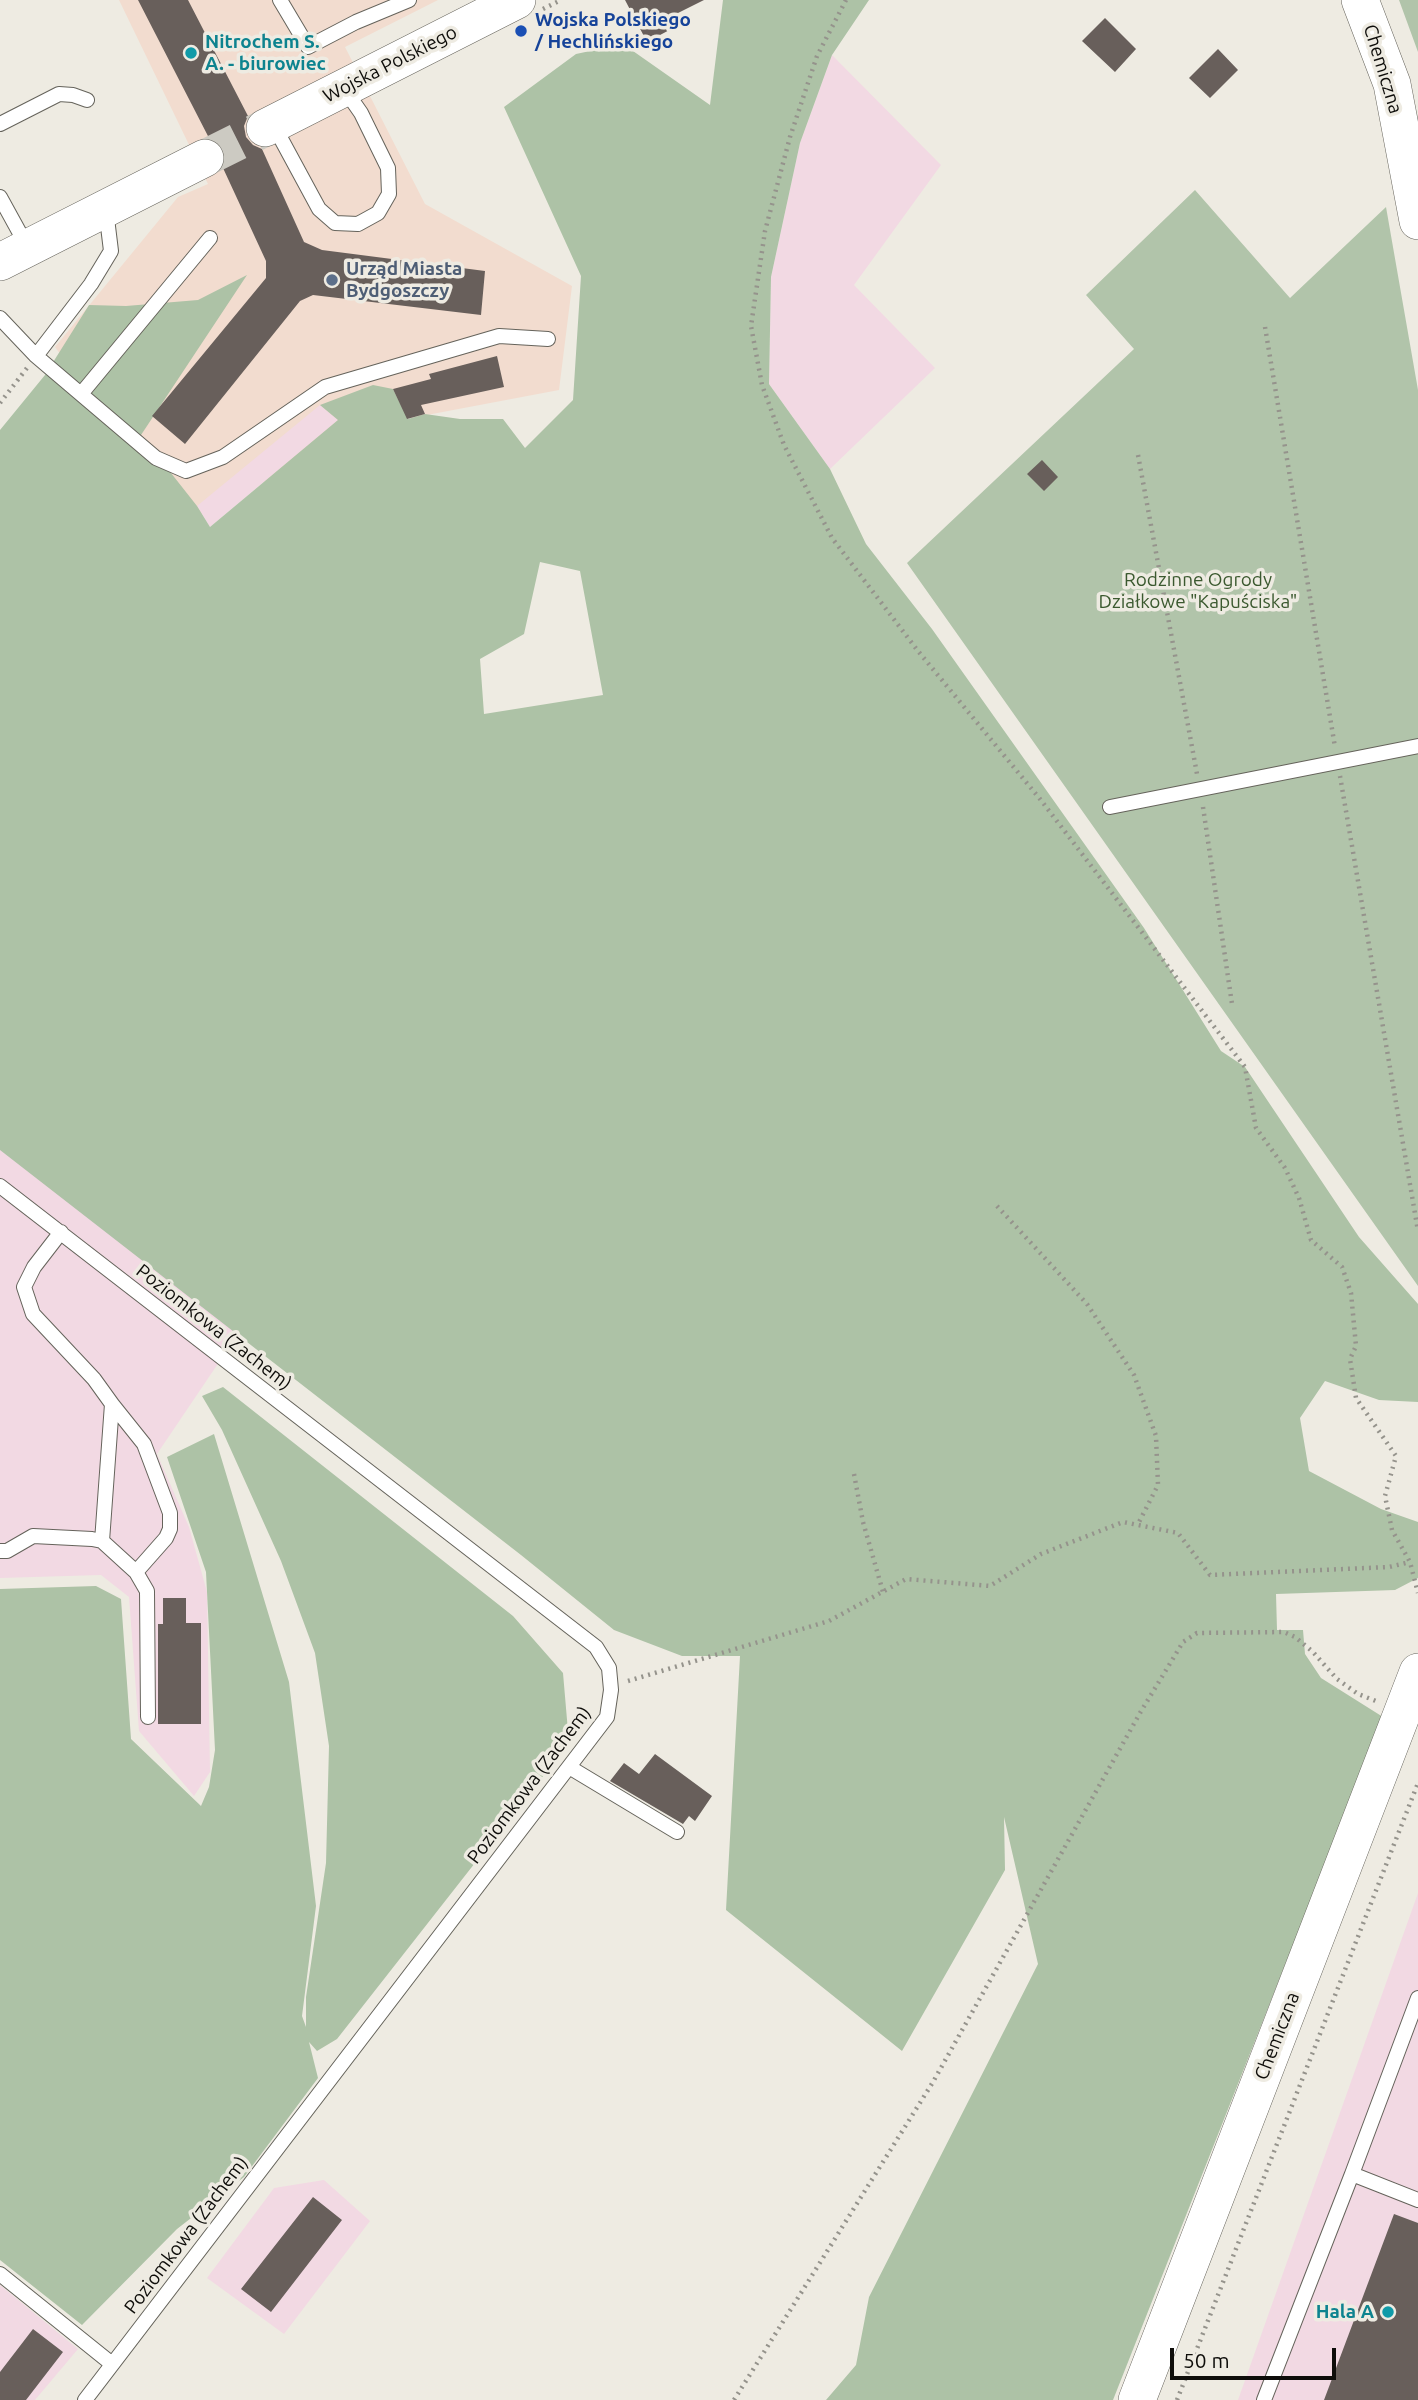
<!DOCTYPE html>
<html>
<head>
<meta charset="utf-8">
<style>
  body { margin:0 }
  #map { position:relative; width:1418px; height:2400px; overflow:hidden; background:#eeebe2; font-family:Ubuntu,sans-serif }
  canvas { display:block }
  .scale { position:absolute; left:1170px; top:2348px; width:166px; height:32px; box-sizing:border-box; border:4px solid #0e0d0a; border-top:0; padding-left:9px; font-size:21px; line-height:24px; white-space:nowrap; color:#0e0d0a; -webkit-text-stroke:5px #eeebe2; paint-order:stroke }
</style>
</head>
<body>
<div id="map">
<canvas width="1418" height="2400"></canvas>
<div class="scale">50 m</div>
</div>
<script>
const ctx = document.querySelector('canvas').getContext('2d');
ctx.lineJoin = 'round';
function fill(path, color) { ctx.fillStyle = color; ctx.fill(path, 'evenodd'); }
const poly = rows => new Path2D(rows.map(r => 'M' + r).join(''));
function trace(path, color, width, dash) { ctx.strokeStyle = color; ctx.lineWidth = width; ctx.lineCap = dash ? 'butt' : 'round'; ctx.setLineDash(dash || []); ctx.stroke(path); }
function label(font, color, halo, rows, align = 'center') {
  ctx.font = font + ' Ubuntu,sans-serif'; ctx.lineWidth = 7; ctx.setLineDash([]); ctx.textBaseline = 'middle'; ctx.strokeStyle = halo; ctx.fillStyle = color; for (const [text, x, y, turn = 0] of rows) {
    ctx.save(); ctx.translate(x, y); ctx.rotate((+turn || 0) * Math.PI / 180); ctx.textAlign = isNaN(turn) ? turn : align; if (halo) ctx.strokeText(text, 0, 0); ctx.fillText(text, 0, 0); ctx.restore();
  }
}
fill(poly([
  [119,0,438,0,345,47,425,204,572,286,559,390,374,425,185,523,55,347,178,197,208,184]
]), '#f2dccf');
fill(poly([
  [832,55,941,165,854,285,935,368,830,469,769,384,771,277,800,143],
  [320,405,338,420,210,527,197,506],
  [0,1137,238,1334,157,1454,189,1527,207,1592,210,1772,194,1796,139,1731,129,1597,101,1575,0,1578],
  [1418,1893,1418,2400,1238,2400],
  [324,2180,370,2221,284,2334,207,2278,274,2188],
  [0,2285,78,2349,35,2400,0,2400]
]), '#f2d9e3');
fill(poly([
  [1399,0,1418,0,1418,52],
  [1195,190,1290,298,1386,207,1418,390,1418,1286,907,563,1134,349,1086,295]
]), '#b1c4aa');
fill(poly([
  [723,0,869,0,832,55,800,143,771,277,769,384,830,469,866,544,932,629,1144,928,1221,1051,1245,1067,1359,1237,1418,1304,1418,1402,1379,1400,1325,1381,1300,1418,1309,1471,1381,1509,1418,1522,1418,1578,1395,1590,1276,1594,1277,1630,1303,1630,1305,1654,1321,1678,1383,1717,1113,2400,826,2400,856,2365,869,2297,1038,1964,1004,1817,1005,1870,902,2051,726,1910,740,1656,682,1656,614,1630,521,1555,0,1150,0,430,45,375,89,305,126,306,198,300,247,275,141,435,197,506,210,527,338,420,320,405,373,385,393,389,408,419,425,414,460,419,503,419,525,448,573,400,581,276,504,107,576,54,623,44,710,105],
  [540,562,580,571,603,695,484,714,480,659,524,634],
  [223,1387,513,1616,563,1673,569,1743,337,2039,317,2051,309,2042,318,2078,244,2177,177,2229,82,2325,0,2260,0,1589,96,1586,121,1599,131,1739,201,1806,209,1787,215,1750,206,1572,167,1457,214,1434,289,1682,316,1906,302,2016,306,2027,306,1997,326,1863,329,1746,315,1653,281,1561,222,1430,202,1396]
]), '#adc2a6');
fill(poly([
  [138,0,188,0,248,116,244,126,246,137,253,145,262,149,304,242,322,250,485,271,481,315,313,295,300,301,185,444,152,416,266,278,266,261,223,168,226,158,224,149,217,141,209,138],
  [625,0,704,0,670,17,675,27,647,42],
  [1105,18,1136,49,1115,72,1082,41],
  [1218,49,1238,70,1210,98,1189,78],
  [497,356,504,387,421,405,425,414,407,419,393,389,431,379,429,374],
  [1042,460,1058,477,1044,491,1027,474],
  [163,1598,186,1598,186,1623,201,1623,201,1724,158,1724,158,1624,163,1624],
  [655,1754,712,1796,695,1821,689,1816,683,1824,610,1781,624,1763,639,1774],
  [313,2197,342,2220,271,2312,241,2289],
  [1394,2214,1418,2223,1418,2400,1324,2400],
  [33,2329,63,2352,26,2400,0,2400,0,2372]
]), '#685f5b');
trace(poly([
  [205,158,265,128]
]), '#cccac2', 37, [37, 18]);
const lane = poly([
  [280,0,308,47,356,22,409,0],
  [0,124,59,94,73,95,87,100],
  [273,124,319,209,335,223,358,224,378,213,389,194,388,168,361,113,345,90],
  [0,197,28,248],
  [0,318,36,356,156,458,186,471,223,457,325,387,499,336,548,339],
  [36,356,91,284,111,251,106,210],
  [81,394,210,238],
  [1110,807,1418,746],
  [0,1186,596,1647,609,1668,611,1690,607,1717,85,2400],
  [61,1232,34,1267,24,1287,33,1314,94,1379,112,1404,102,1541],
  [112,1404,144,1444,170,1513,170,1529,166,1538,136,1572],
  [0,1551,7,1551,33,1536,92,1539,102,1541,136,1572,147,1591,148,1717],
  [569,1767,677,1832],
  [1352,2174,1418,1998],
  [0,2274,112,2364],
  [1264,2400,1352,2174,1418,2200]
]);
const secondary = poly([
  [1360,0,1392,84,1418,221],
  [265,128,517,0],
  [0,262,205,158],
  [1137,2400,1418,1672]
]);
trace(lane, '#65635b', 16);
trace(secondary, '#65635b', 38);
trace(poly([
  [846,0,817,56,790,137,765,231,751,326,762,385,784,445,832,538,918,651,1040,799,1245,1067,1256,1128,1285,1168,1299,1198,1311,1240,1342,1267,1351,1293,1356,1346,1350,1359,1356,1398,1396,1456,1385,1496,1392,1530,1410,1562,1418,1593],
  [543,9,561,0],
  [1265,327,1335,747],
  [0,403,27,368],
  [1138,455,1197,774],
  [1340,776,1418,1231],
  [1203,807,1232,1004],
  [997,1206,1087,1304,1134,1375,1156,1436,1158,1485,1138,1524],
  [854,1474,863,1522,883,1592],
  [628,1681,829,1621,906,1579,990,1586,1041,1554,1123,1522,1178,1533,1210,1575,1389,1567,1410,1562],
  [734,2400,933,2082,1140,1713,1183,1642,1197,1633,1284,1632,1295,1637,1313,1652,1337,1679,1358,1694,1376,1701],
  [1177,2400,1418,1783]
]), '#95938c', 4.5, [2, 5]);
trace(lane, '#fff', 14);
trace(secondary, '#fff', 37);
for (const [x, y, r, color] of [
  [521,31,7,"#1a4fb4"],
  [191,53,7,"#0f9aa8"],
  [332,280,7,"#5c6f8a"],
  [1388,2312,7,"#0f9aa8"]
]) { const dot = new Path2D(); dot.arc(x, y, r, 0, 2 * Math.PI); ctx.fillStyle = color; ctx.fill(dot); trace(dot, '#eeebe2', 2.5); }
label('bold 19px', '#164399', '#eeebe2', [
  ["Wojska Polskiego",535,20],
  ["/ Hechlińskiego",535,42]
], 'left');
label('bold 19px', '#0d838f', '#eeebe2', [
  ["Nitrochem S.",205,42],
  ["A. - biurowiec",205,64],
  ["Hala A",1374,2312,"right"]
], 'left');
label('19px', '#0e0d0a', '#eeebe2', [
  ["Wojska Polskiego",390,64,-27],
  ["Chemiczna",1383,69,73],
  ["Poziomkowa (Zachem)",214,1327,38],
  ["Poziomkowa (Zachem)",529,1785,-53],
  ["Chemiczna",1277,2036,-69],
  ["Poziomkowa (Zachem)",186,2235,-53]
]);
label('bold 19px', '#4e5e75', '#eeebe2', [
  ["Urząd Miasta",346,269],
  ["Bydgoszczy",346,291]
], 'left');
label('19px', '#3b592f', '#eeebe2', [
  ["Rodzinne Ogrody",1198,580],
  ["Działkowe \"Kapuściska\"",1198,602]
]);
</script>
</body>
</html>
